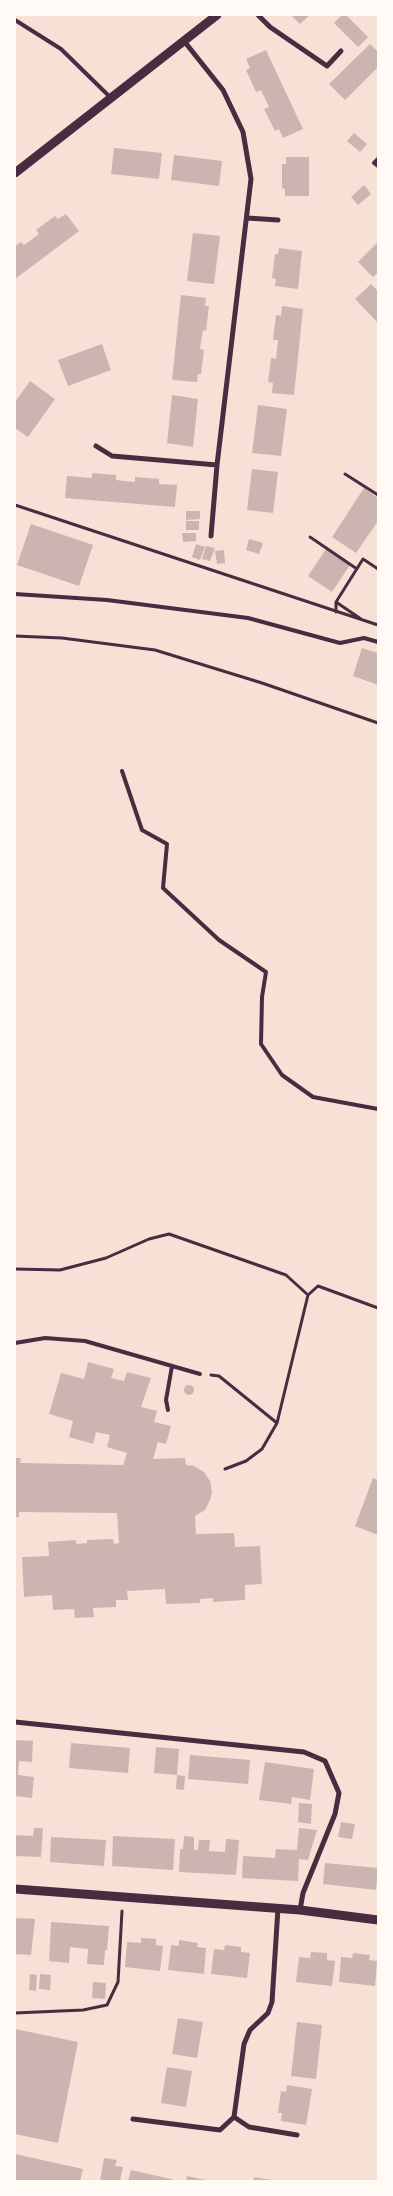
<!DOCTYPE html>
<html>
<head>
<meta charset="utf-8">
<style>
  body { margin:0 }
  #map { position:relative; width:393px; height:2196px; overflow:hidden; background:#f7e1d7; font-family:"Golos Text",sans-serif }
  canvas { display:block }
  .frame { position:absolute; inset:0; border:16px solid #fffaf5; pointer-events:none }
</style>
</head>
<body>
<div id="map">
<canvas width="393" height="2196"></canvas>
<div class="frame"></div>
</div>
<script>
const ctx = document.querySelector('canvas').getContext('2d');
ctx.lineJoin = 'round';
function fill(path, color) { ctx.fillStyle = color; ctx.fill(path, 'evenodd'); }
const poly = rows => new Path2D(rows.map(r => 'M' + r).join(''));
function trace(path, color, width, dash) { ctx.strokeStyle = color; ctx.lineWidth = width; ctx.lineCap = dash ? 'butt' : 'round'; ctx.setLineDash(dash || []); ctx.stroke(path); }
fill(poly([
  [291,15,310,15,300,24],
  [342,15,346,15,368,37,358,47,334,23],
  [370,44,378,52,378,67,345,100,329,84],
  [266,50,303,129,283,138,279,129,275,131,264,109,269,107,261,90,256,92,246,70,250,68,246,59],
  [354,133,367,144,360,152,347,141],
  [114,148,162,153,159,179,111,174],
  [174,155,222,161,219,186,171,180],
  [286,157,309,157,309,196,285,196,285,189,282,188,282,164,286,164],
  [364,185,371,194,358,205,351,197],
  [66,214,79,231,15,279,15,246,21,242,24,245,39,234,36,230,55,216,58,219],
  [193,233,220,236,214,284,187,281],
  [378,242,378,272,373,277,358,262],
  [279,248,302,251,298,289,275,286,276,279,272,278,275,254,278,254],
  [371,284,378,291,378,323,355,299],
  [181,295,206,298,205,306,209,306,206,331,203,330,200,349,204,350,201,374,198,374,197,382,172,380],
  [282,306,303,309,294,395,272,393,273,383,268,382,271,358,276,359,278,340,273,340,276,315,281,316],
  [102,344,111,370,68,386,58,360],
  [30,381,55,399,28,437,15,428,15,402],
  [172,395,198,399,193,447,167,443],
  [258,405,287,409,281,456,252,453],
  [252,469,278,472,273,513,247,510],
  [92,473,116,475,116,480,135,482,135,477,159,479,159,484,177,485,175,507,65,498,67,476,92,478],
  [364,488,378,498,378,521,356,553,332,537],
  [186,511,200,511,200,519,186,520],
  [186,521,199,521,199,530,186,530],
  [31,524,93,545,79,586,17,565],
  [182,533,196,533,196,541,183,542],
  [249,539,263,543,259,554,246,550],
  [196,544,205,547,200,560,192,557],
  [206,546,215,548,210,561,202,559],
  [326,549,350,565,332,592,308,576],
  [224,550,225,563,217,564,215,551],
  [362,648,378,653,378,685,353,676],
  [88,1362,114,1369,111,1378,124,1381,127,1372,151,1378,141,1407,157,1411,154,1422,171,1426,166,1444,158,1442,153,1459,185,1458,186,1465,194,1466,204,1472,210,1481,212,1492,210,1500,205,1510,195,1516,196,1534,234,1533,235,1547,260,1546,262,1584,245,1585,245,1600,213,1602,213,1598,200,1599,200,1603,166,1604,165,1589,127,1591,128,1600,116,1600,116,1607,93,1608,94,1617,75,1618,74,1609,53,1610,52,1595,24,1597,22,1557,49,1556,48,1542,76,1540,76,1544,87,1543,87,1540,113,1539,114,1544,119,1543,117,1513,19,1512,19,1517,15,1517,15,1458,21,1458,20,1463,123,1465,127,1453,107,1447,110,1435,96,1432,93,1444,69,1437,73,1421,49,1414,61,1373,84,1379],
  '184 1390a5 5 0 1 1 10 0a5 5 0 1 1-10 0Z',
  [373,1478,378,1480,378,1535,355,1526],
  [15,1740,33,1741,32,1762,19,1761,18,1775,34,1777,32,1798,15,1796],
  [71,1743,130,1748,128,1773,69,1768],
  [156,1747,179,1749,177,1775,154,1773],
  [190,1755,250,1760,248,1784,188,1779],
  [265,1762,314,1769,310,1800,292,1797,291,1804,259,1800],
  [177,1775,185,1776,184,1790,176,1789],
  [299,1803,312,1804,311,1824,298,1822],
  [341,1822,355,1824,352,1839,338,1837],
  [34,1828,43,1828,41,1857,15,1856,15,1835,33,1836],
  [299,1828,317,1830,308,1860,299,1859,298,1881,242,1878,243,1856,275,1858,276,1849,297,1850],
  [113,1836,175,1839,173,1870,112,1866],
  [184,1836,194,1837,194,1850,198,1850,199,1840,210,1840,209,1851,225,1852,226,1839,239,1840,236,1875,179,1872,180,1849,183,1849],
  [51,1837,106,1840,104,1866,50,1862],
  [325,1863,378,1868,376,1890,323,1884],
  [15,1918,35,1919,31,1955,15,1954],
  [51,1922,109,1926,107,1950,105,1950,104,1965,87,1964,88,1949,70,1947,69,1963,49,1961],
  [141,1938,156,1939,156,1945,163,1946,160,1971,125,1967,127,1942,141,1943],
  [179,1940,198,1943,197,1947,206,1948,204,1974,168,1970,171,1945,179,1946],
  [225,1945,241,1947,241,1952,250,1953,247,1978,211,1974,214,1949,224,1950],
  [311,1952,327,1953,327,1960,335,1961,332,1986,296,1982,299,1957,310,1958],
  [353,1953,370,1955,369,1960,377,1961,375,1986,339,1982,341,1957,352,1958],
  [30,1974,37,1975,36,1991,29,1990],
  [40,1974,51,1975,50,1990,39,1989],
  [93,1982,106,1983,105,1999,92,1998],
  [178,2018,203,2022,197,2058,172,2054],
  [297,2022,322,2025,316,2079,291,2076],
  [15,2029,78,2042,58,2143,15,2134],
  [167,2067,192,2071,186,2107,161,2103],
  [287,2085,312,2089,306,2125,281,2121,282,2113,278,2113,281,2091,286,2092],
  [15,2154,83,2169,80,2181,15,2181],
  [104,2158,117,2160,115,2166,123,2167,120,2181,100,2181],
  [131,2170,171,2179,175,2181,128,2181],
  [187,2176,206,2180,206,2181,186,2181],
  [254,2177,271,2180,271,2181,253,2181]
]), '#ccb4b1');
trace(poly([
  [345,474,378,495],
  [15,505,378,625],
  [310,537,357,569],
  [336,602,336,612],
  [361,619,336,602,363,559,378,569],
  [15,636,62,638,155,650,262,683,378,723],
  [15,1269,60,1270,106,1258,149,1239,169,1234,286,1275,308,1295],
  [211,1375,219,1376,277,1423,308,1295,318,1286,378,1308],
  [225,1469,246,1461,262,1449,277,1423],
  [15,2013,83,2010,107,2005,118,1982,122,1911]
]), '#4a2c40', 3);
trace(poly([
  [15,20,61,49,110,97],
  [378,159,374,163,378,166],
  [15,594,107,600,248,618,340,643,364,638,378,642],
  [122,771,142,830,167,844,163,888,219,940,266,972,262,997,261,1044,282,1075,313,1097,378,1109],
  [15,1343,45,1338,85,1341,200,1374],
  [168,1410,166,1400,172,1366]
]), '#4a2c40', 4);
trace(poly([
  [258,15,270,27,327,66,341,51],
  [184,41,223,90,243,132,251,179,217,465,211,536],
  [247,218,278,220],
  [96,446,112,456,217,465],
  [15,1722,304,1752,325,1761,339,1793,335,1814,303,1893,300,1910],
  [234,2117,244,2044,250,2030,268,2013,272,2002,278,1908],
  [133,2119,220,2130,234,2117,249,2127,297,2135]
]), '#4a2c40', 5);
trace(poly([
  [15,173,217,15],
  [15,1889,300,1910,378,1920]
]), '#4a2c40', 9);
</script>
</body>
</html>
